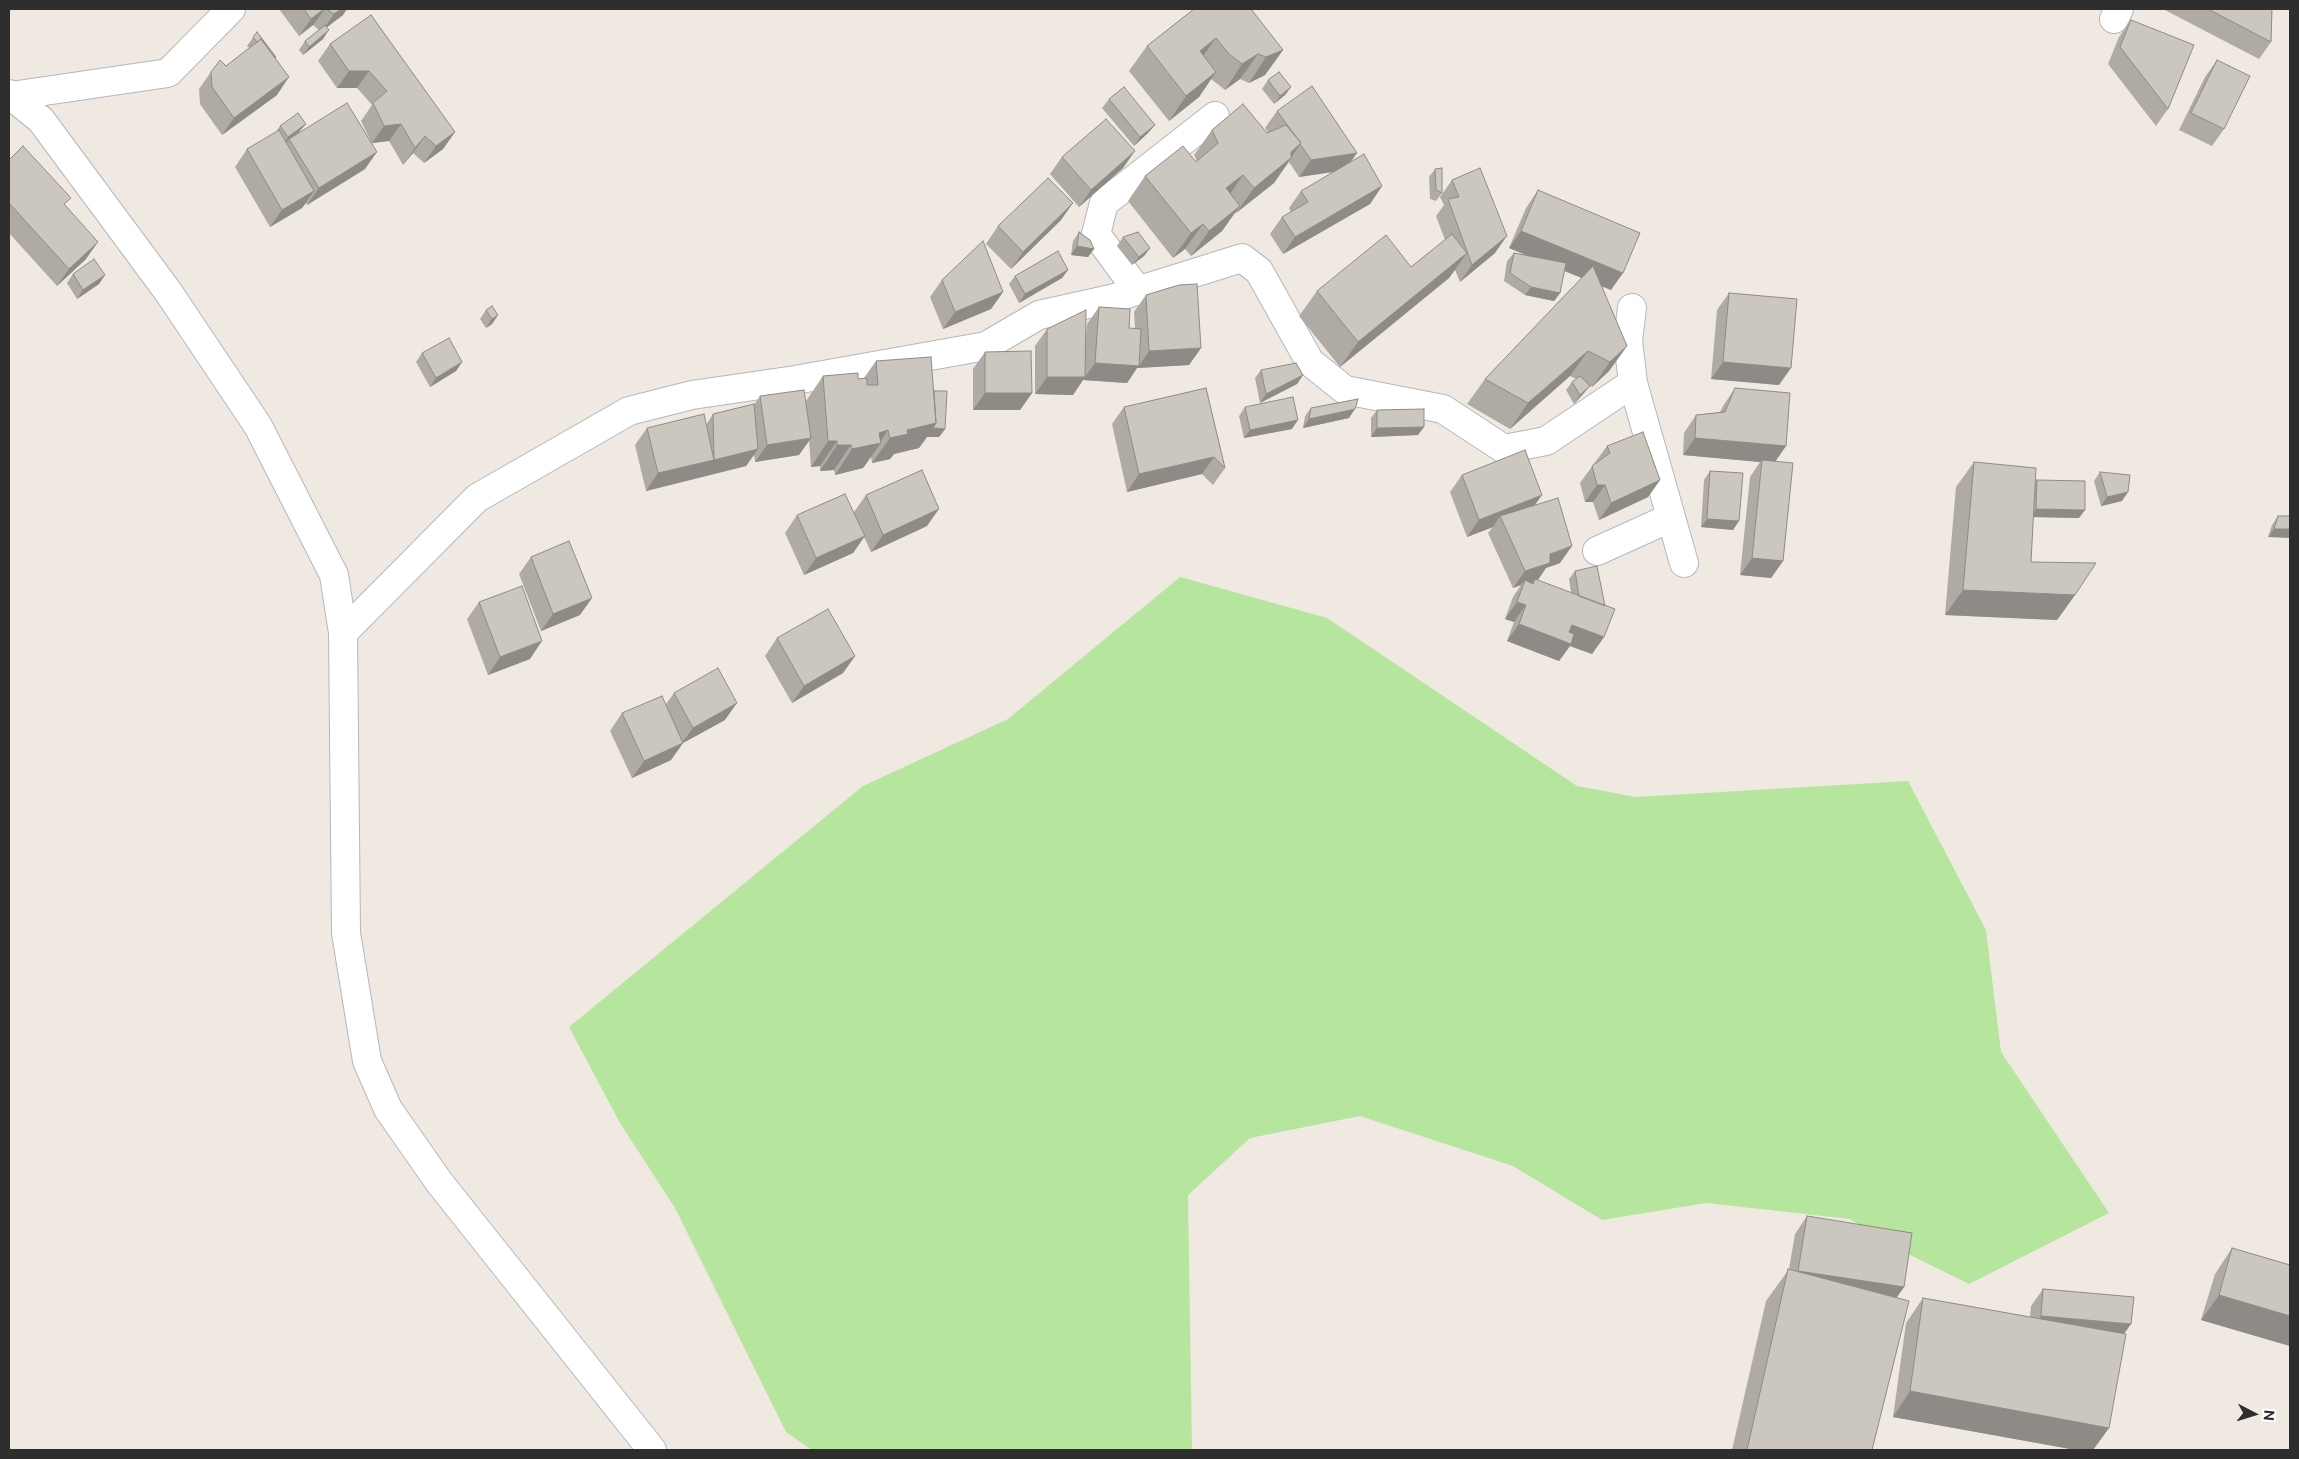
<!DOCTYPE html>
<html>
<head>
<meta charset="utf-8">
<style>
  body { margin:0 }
  #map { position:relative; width:2299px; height:1459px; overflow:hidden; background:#efe9e1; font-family:"Public Sans",sans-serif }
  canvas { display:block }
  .frame { position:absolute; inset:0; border:10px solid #2e2e2e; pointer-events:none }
  .north { position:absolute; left:2229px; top:1389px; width:50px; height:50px; -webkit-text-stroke:4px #fff; paint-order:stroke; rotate:95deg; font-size:14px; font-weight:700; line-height:20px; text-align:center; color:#2e2e2e }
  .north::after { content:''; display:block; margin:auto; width:18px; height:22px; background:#2e2e2e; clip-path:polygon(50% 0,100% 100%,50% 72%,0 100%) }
</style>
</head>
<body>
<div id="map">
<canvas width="2299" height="1459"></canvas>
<div class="frame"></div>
<div class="north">N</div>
</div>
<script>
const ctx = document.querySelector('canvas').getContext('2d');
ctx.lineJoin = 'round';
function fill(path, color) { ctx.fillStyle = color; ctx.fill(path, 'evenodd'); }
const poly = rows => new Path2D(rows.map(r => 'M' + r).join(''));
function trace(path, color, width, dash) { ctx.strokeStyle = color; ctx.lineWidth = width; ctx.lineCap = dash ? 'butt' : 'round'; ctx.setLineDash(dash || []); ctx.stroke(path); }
fill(poly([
  [1180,577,1327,618,1577,786,1636,797,1908,781,1986,930,2001,1052,2109,1213,1969,1284,1900,1250,1850,1219,1706,1203,1602,1220,1513,1166,1360,1116,1250,1138,1188,1195,1192,1450,812,1450,786,1432,675,1208,620,1123,569,1027,863,786,1008,719]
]), '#b6e59e');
const minor = poly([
  [2114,19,2119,9],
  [9,94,41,120,169,293,258,426,334,575,343,633,346,933,367,1061,388,1109,439,1182,652,1450],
  [11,96,168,73,231,9],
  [1138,291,1096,234,1104,203,1215,116],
  [1632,308,1628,341,1633,383,1684,563],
  [1597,551,1670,518],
  [343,633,477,498,629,411,692,395,795,380,986,346,1039,315,1111,299,1242,258,1259,271,1310,362,1345,390,1443,409,1504,449,1546,441,1633,383]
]);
trace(minor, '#b4b7c1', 30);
trace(minor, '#fff', 28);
fill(poly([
  [279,9,341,9,343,15,327,27,323,39,303,55,299,50,305,41,319,30,313,25,299,36],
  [1194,9,1283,50,1265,75,1249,83,1240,79,1225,90,1211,79,1199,97,1169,121,1129,71,1147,46],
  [2163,9,2272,9,2271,42,2259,59],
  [371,15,455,132,443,149,424,163,413,153,403,165,389,141,372,143,365,169,307,205,306,203,302,208,270,227,235,167,247,149,275,133,280,126,306,124,299,132,371,142,361,121,372,105,357,88,337,88,318,61,330,44],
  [2131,20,2168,109,2156,126,2108,64,2119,37],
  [257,32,276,57,275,59,277,95,222,135,200,104,199,89,211,72,226,66,249,48,247,46],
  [2217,60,2224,129,2212,146,2179,130,2205,77],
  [1268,80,1291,87,1285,95,1274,104,1262,89],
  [1109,99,1148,133,1134,146,1102,108],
  [1277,111,1351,162,1382,186,1370,204,1283,254,1270,234,1282,217,1291,212,1289,208,1301,191,1334,172,1299,177,1289,162,1274,183,1236,213,1235,212,1222,231,1191,256,1185,249,1173,258,1128,201,1145,176,1196,162,1197,161,1194,155,1212,130,1267,133,1268,132,1265,128],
  [1062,157,1123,168,1079,207,1050,174],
  [9,160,65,206,86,259,57,286,9,233],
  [1435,169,1442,193,1436,201,1430,199,1429,177],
  [1452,180,1495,253,1460,282,1455,270,1449,278,1340,367,1299,316,1317,291,1411,267,1445,240,1436,216,1444,205,1440,197],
  [1538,190,1611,290,1601,286,1627,346,1609,371,1592,387,1590,386,1583,394,1574,404,1566,390,1572,382,1576,379,1570,376,1510,429,1467,404,1485,379,1582,278,1564,271,1560,293,1554,301,1525,295,1504,281,1507,261,1514,253,1528,256,1509,248,1526,208],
  [1061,220,1011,269,986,244,998,226],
  [1079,232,1094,249,1088,257,1071,255,1073,241],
  [1123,237,1150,248,1144,256,1132,265,1117,246],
  [1068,270,1062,278,1019,303,1009,284,1015,276],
  [73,274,105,275,99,284,77,299,67,283],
  [942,280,1003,292,991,309,943,329,930,297],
  [1729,293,1779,385,1711,379,1717,310],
  [1146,295,1201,348,1189,365,1137,368,1127,383,1083,380,1073,395,1035,394,1035,346,1047,329,1085,346,1087,324,1099,307,1129,328,1135,329,1134,312],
  [486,310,498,315,492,324,486,328,480,319],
  [985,352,1032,393,1020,410,973,410,973,369],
  [422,353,462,362,456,371,430,387,416,362],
  [876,361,934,391,945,429,939,437,927,437,919,448,894,454,890,459,872,463,871,457,863,468,835,475,834,470,820,471,820,466,811,467,809,441,799,455,755,462,754,455,746,466,646,491,635,445,647,428,706,425,713,414,754,405,760,396,806,401,823,376,858,379,864,378],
  [1261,370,1303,375,1297,384,1260,403,1255,378],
  [1206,388,1225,468,1213,485,1202,474,1127,492,1112,424,1124,407],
  [1735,388,1786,446,1775,462,1783,561,1771,578,1740,575,1750,477,1760,462,1683,455,1684,433,1696,415,1720,412,1723,406],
  [1245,407,1292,429,1244,438,1239,416],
  [1311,408,1349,418,1303,428,1305,416],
  [1377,410,1418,435,1371,437,1371,418],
  [1607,446,1660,480,1648,497,1599,520,1593,502,1585,502,1580,483],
  [1974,462,2035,482,2037,480,2079,518,2033,517,2031,562,2075,595,2057,620,1945,615,1956,487],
  [1710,471,1733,530,1701,527,1704,480],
  [2100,472,2122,501,2101,506,2094,481],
  [1462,475,1535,505,1560,563,1546,568,1537,580,1571,593,1569,579,1575,571,1604,637,1592,654,1570,646,1559,661,1507,641,1514,622,1505,619,1513,597,1521,585,1513,588,1488,533,1493,527,1467,537,1450,492],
  [866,495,927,526,871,552,864,537,853,553,804,575,785,533,797,515,854,512],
  [2278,516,2290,516,2268,537,2272,525],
  [531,557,580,615,541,631,519,574],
  [479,602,530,659,488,675,467,619],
  [777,638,855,656,843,673,792,703,765,656],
  [674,693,725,720,683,743,671,760,632,778,610,731,622,713,666,704],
  [1807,1216,1904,1287,1897,1297,1872,1450,1732,1450,1766,1301,1789,1269,1795,1234],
  [2232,1248,2290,1265,2290,1346,2201,1320,2215,1274],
  [2043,1289,2124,1334,2109,1428,2093,1450,2076,1450,1893,1417,1906,1323,1923,1298,2030,1317,2031,1306]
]), '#afaba4');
fill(poly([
  [325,9,313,25,299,36,311,19],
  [341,9,347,9,343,15,322,31,334,14],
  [329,30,323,39,303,55,309,47],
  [1216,38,1198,63,1200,51],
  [1283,50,1265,75,1249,83,1266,57],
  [1258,54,1240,79,1225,90,1242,64],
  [349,71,369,71,357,88,337,88],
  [1216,72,1199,97,1169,121,1186,96],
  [289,77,277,95,222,135,234,118],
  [1291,87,1285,95,1274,104,1280,96],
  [306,124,299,132,289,139,287,142,282,146,288,137],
  [401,124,389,141,372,143,384,126],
  [1155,125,1148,133,1134,146,1140,137],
  [455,132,443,149,424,163,436,146],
  [425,136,413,153,403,165,415,148],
  [1301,143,1274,183,1236,213,1254,188],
  [1135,151,1123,168,1079,207,1091,190],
  [377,152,365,169,307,205,319,188],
  [1357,153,1345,170,1299,177,1311,160],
  [1243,175,1226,200,1226,188],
  [1382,186,1370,204,1283,254,1295,237],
  [314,191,302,208,270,227,282,210],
  [1073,203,1061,220,1011,269,1023,252],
  [1240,206,1222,231,1191,256,1209,231],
  [1203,224,1185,249,1173,258,1191,233],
  [1521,231,1623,273,1611,290,1509,248],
  [1507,236,1495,253,1460,282,1472,265],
  [98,242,86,259,57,286,69,269],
  [1077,246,1094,249,1088,257,1071,255],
  [1150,248,1144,256,1132,265,1139,257],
  [1467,253,1449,278,1340,367,1358,342],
  [1068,270,1062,278,1019,303,1025,294],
  [105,275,99,284,77,299,83,290],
  [1531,287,1560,293,1554,301,1525,295],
  [1003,292,991,309,943,329,955,312],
  [498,315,492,324,486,328,492,319],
  [1627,346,1609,371,1592,387,1610,362],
  [1201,348,1189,365,1137,368,1127,383,1083,380,1073,395,1035,394,1047,377,1085,377,1095,363,1139,366,1149,351],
  [1588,351,1570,376,1510,429,1528,403],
  [462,362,456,371,430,387,436,378],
  [1723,362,1791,368,1779,385,1711,379],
  [1303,375,1297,384,1260,403,1266,394],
  [1590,386,1583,394,1574,404,1580,395],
  [985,393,1032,393,1020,410,973,410],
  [1355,409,1349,418,1303,428,1309,419],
  [1298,420,1292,429,1244,438,1250,430],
  [936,423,945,429,939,437,927,437,919,448,894,454,890,459,872,463,890,438,907,430],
  [1424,427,1418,435,1371,437,1377,428],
  [888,430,879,444,881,443,863,468,835,475,852,449,879,433],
  [811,438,799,455,755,462,767,445],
  [1695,438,1786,446,1774,463,1762,460,1760,462,1683,455],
  [828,441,837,441,820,466,811,467],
  [837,445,851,445,834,470,820,471],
  [758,449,746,466,646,491,658,473],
  [1214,457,1202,474,1127,492,1139,474],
  [1660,480,1648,497,1599,520,1611,503],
  [1597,485,1605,485,1593,502,1585,502],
  [2128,492,2122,501,2101,506,2107,497],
  [1542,495,1530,512,1500,516,1493,527,1467,537,1479,520],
  [939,509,927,526,871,552,883,535],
  [2036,509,2085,510,2079,518,2030,517],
  [1707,519,1739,521,1733,530,1701,527],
  [2274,529,2290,529,2290,538,2268,537],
  [865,536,853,553,804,575,816,558],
  [1572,546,1560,563,1546,568,1538,580,1534,581,1535,579,1533,582,1523,585,1525,580,1521,585,1513,588,1525,571,1550,554],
  [1752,558,1783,561,1771,578,1740,575],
  [1963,590,2075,595,2057,620,1945,615],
  [592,598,580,615,541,631,553,614],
  [1517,602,1526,605,1514,622,1505,619],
  [1519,624,1572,625,1604,637,1592,654,1570,646,1559,661,1507,641],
  [542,641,530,659,488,675,500,657],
  [855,656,843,673,792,703,804,686],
  [737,703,725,720,683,743,671,760,632,778,644,761,681,744,693,728],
  [1798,1271,1904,1287,1892,1304],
  [2219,1295,2290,1316,2290,1346,2201,1320],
  [2041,1316,2131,1324,2119,1341,2029,1334],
  [1910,1391,2109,1428,2093,1450,2076,1450,1893,1417]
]), '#8e8b86');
const building = poly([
  [304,9,324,9,311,19,304,9],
  [326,9,341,9,334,14,326,9],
  [1194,9,1251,9,1283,50,1266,57,1258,54,1242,64,1229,54,1216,38,1200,51,1216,72,1186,96,1147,46,1194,9],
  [2208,9,2272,9,2271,42,2208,9],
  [371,15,455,132,436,146,425,136,415,148,401,124,384,126,373,103,387,91,369,71,349,71,330,44,371,15],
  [2131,20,2194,45,2168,109,2120,47,2131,20],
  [325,25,329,30,309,47,305,41,325,25],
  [257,32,276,57,275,58,261,39,257,42,253,37,257,32],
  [261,39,289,77,234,118,212,87,211,72,220,60,226,66,261,39],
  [2217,60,2250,76,2224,129,2191,113,2217,60],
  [1279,72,1291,87,1280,96,1268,80,1279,72],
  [1312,86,1357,153,1311,160,1300,144,1301,143,1291,130,1277,111,1312,86],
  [1124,87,1155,125,1140,137,1109,99,1124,87],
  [347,103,377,152,319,188,289,139,347,103],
  [1243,104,1267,133,1286,125,1301,143,1291,152,1291,158,1254,188,1243,175,1226,188,1240,206,1209,231,1203,224,1191,233,1145,176,1183,146,1196,162,1218,143,1212,130,1243,104],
  [298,113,306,124,288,137,280,126,298,113],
  [1106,119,1135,151,1091,190,1062,157,1106,119],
  [279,130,314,191,282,210,247,149,279,130],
  [23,146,71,198,64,204,98,242,69,269,9,203,9,160,23,146],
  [1364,154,1382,186,1295,237,1282,217,1308,202,1301,191,1364,154],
  [1442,168,1442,193,1436,190,1435,169,1442,168],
  [1480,168,1507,236,1472,265,1448,199,1459,197,1452,180,1480,168],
  [1048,178,1073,203,1023,252,998,226,1048,178],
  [1538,190,1640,233,1623,273,1521,231,1538,190],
  [1079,232,1090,240,1094,249,1077,246,1079,232],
  [1138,232,1150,248,1139,257,1123,237,1138,232],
  [1452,234,1467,253,1358,342,1317,291,1386,235,1411,267,1452,234],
  [983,241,1003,292,955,312,942,280,983,241],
  [1058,251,1068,270,1025,294,1015,276,1058,251],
  [1514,253,1566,263,1560,293,1531,287,1510,273,1514,253],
  [94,259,105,275,83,290,73,274,94,259],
  [1593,266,1627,346,1610,362,1588,351,1528,403,1485,379,1593,266],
  [1197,284,1201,348,1149,351,1146,295,1179,285,1197,284],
  [1729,293,1797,299,1791,368,1723,362,1729,293],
  [492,306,498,315,492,319,486,310,492,306],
  [1099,307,1130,309,1129,328,1141,329,1139,366,1095,363,1099,307],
  [1086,310,1085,377,1047,377,1047,329,1086,310],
  [449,338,462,362,436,378,422,353,449,338],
  [1031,351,1032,393,985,393,985,352,1031,351],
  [931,357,936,423,907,430,908,434,890,438,888,430,879,433,881,443,852,449,851,445,837,445,837,441,828,441,823,376,858,373,858,379,867,378,867,385,878,385,876,361,931,357],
  [1296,363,1303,375,1266,394,1261,370,1296,363],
  [1580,376,1590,386,1580,395,1572,382,1580,376],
  [1206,388,1225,468,1214,457,1139,474,1124,407,1206,388],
  [1735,388,1790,393,1786,446,1695,438,1696,415,1725,412,1735,388],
  [804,390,811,438,767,445,760,396,804,390],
  [934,391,947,391,945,429,933,428,936,423,934,391],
  [1293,397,1298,420,1250,430,1245,407,1293,397],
  [1358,399,1355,409,1309,419,1311,408,1358,399],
  [754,404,758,449,714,460,713,414,754,404],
  [1424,409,1424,427,1377,428,1377,410,1424,409],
  [704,414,714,460,658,473,647,428,704,414],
  [1643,432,1660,480,1611,503,1605,485,1597,485,1592,466,1610,453,1607,446,1643,432],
  [1525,450,1542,495,1479,520,1462,475,1525,450],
  [1762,460,1793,463,1783,561,1752,558,1762,460],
  [1974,462,2036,468,2031,562,2096,563,2075,595,1963,590,1974,462],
  [922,470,939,509,883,535,866,495,922,470],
  [1710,471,1743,473,1739,521,1707,519,1710,471],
  [2100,472,2130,475,2128,492,2107,497,2100,472],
  [2037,480,2085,481,2085,510,2036,509,2037,480],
  [845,494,865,536,816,558,797,515,845,494],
  [1558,498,1572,546,1550,554,1550,563,1525,571,1500,516,1558,498],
  [2278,516,2290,516,2290,529,2274,529,2278,516],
  [569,541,592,598,553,614,531,557,569,541],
  [1597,566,1605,606,1579,596,1575,571,1597,566],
  [1535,579,1615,609,1604,637,1572,625,1569,632,1574,634,1571,644,1519,624,1526,605,1517,602,1525,580,1533,584,1535,579],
  [522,586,542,641,500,657,479,602,522,586],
  [828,609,855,656,804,686,777,638,828,609],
  [718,668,737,703,693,728,674,693,718,668],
  [662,696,683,743,644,761,622,713,662,696],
  [1807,1216,1912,1233,1904,1287,1798,1271,1807,1216],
  [2232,1248,2290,1265,2290,1316,2219,1295,2232,1248],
  [1788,1269,1909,1301,1872,1450,1747,1450,1788,1269],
  [2043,1289,2134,1297,2131,1324,2041,1316,2043,1289],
  [1923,1298,2126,1334,2109,1428,1910,1391,1923,1298]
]);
fill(building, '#cbc7bf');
trace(building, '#8e8b86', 1);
</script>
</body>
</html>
